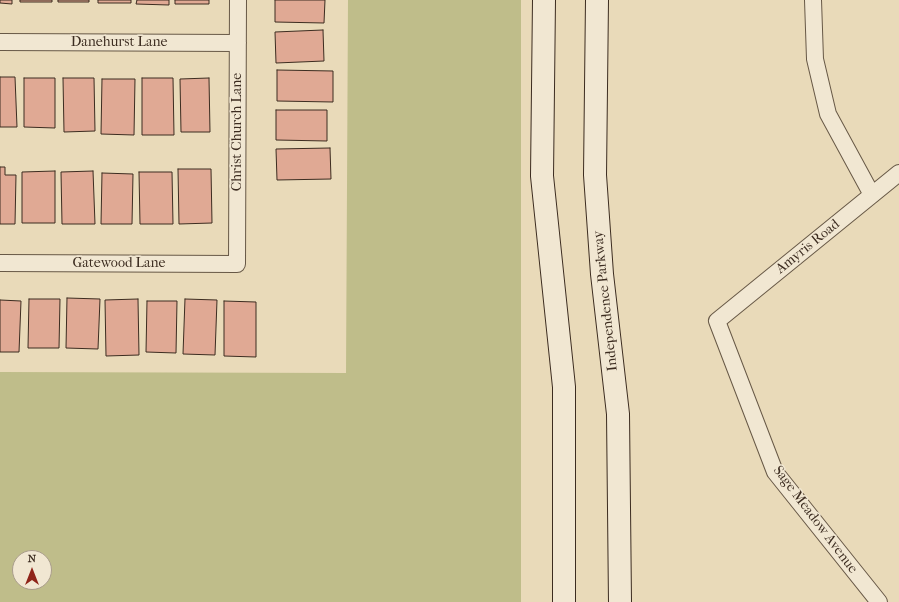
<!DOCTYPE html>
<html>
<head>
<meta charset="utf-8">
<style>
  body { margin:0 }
  #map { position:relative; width:899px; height:602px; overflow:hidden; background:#e9dab9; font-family:"IM FELL French Canon",serif }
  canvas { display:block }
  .north { position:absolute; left:12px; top:550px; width:40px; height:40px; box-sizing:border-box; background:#f1e7d2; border:1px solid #a99c8b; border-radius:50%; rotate:0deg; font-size:11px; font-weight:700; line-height:16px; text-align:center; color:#3c2c20 }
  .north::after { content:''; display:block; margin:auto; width:14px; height:18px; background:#8f2418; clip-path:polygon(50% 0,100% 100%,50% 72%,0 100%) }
</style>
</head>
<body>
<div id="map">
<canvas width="899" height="602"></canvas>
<div class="north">N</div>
</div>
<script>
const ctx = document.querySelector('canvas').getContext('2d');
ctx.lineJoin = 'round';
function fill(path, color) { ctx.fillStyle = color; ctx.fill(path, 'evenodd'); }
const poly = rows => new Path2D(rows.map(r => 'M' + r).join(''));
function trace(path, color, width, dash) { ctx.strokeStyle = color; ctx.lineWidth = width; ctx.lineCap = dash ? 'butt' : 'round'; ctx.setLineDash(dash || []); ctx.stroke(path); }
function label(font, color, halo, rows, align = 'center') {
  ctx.font = font + ' "IM FELL French Canon",serif'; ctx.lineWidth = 3; ctx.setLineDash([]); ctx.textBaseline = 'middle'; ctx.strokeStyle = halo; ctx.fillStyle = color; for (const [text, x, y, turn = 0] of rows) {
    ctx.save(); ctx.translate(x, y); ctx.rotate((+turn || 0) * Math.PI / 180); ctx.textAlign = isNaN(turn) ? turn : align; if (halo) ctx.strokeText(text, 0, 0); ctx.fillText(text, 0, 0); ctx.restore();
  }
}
fill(poly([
  [348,0,521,0,521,602,0,602,0,372,346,373],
  [20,558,44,558,44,582,20,582]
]), '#bfbd8a');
const building = poly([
  [0,0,12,0,12,4,0,3,0,0],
  [20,0,52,0,52,2,20,2,20,0],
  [58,0,89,0,89,2,58,2,58,0],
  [98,0,131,0,131,3,98,3,98,0],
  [137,0,169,0,169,5,136,4,137,0],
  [175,0,209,0,209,4,175,4,175,0],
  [275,0,325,0,324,23,275,22,275,0],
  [323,30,324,61,276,63,275,32,323,30],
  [277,70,333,71,333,102,277,101,277,70],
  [0,77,15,77,17,127,0,127,0,77],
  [24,78,55,78,55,128,24,127,24,78],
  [63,78,94,78,95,131,64,132,63,78],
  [142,78,173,78,174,135,142,135,142,78],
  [209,78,210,132,181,132,180,79,209,78],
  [102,79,135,79,134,135,101,134,102,79],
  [276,110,327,110,327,141,276,140,276,110],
  [330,148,331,179,277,180,276,149,330,148],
  [0,167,5,167,5,175,16,175,15,224,0,224,0,167],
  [178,169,211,169,212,223,179,224,178,169],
  [55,171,55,223,22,223,22,172,55,171],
  [93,171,95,224,62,224,61,172,93,171],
  [139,172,172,172,173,224,140,224,139,172],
  [102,173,133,174,132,224,101,224,102,173],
  [67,298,100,299,98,349,66,348,67,298],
  [29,299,60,299,59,348,28,348,29,299],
  [138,299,139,355,106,356,105,300,138,299],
  [185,299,217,300,215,355,183,354,185,299],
  [0,300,21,301,19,352,0,352,0,300],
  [147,301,177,301,176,353,146,352,147,301],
  [224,301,256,302,256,357,224,356,224,301]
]);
fill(building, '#e0a994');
trace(building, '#3c2c20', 1);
const street = poly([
  [813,0,815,59,828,114,872,195],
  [0,42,238,43],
  [0,263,237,264,238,0],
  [879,602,775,472,717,321,899,173]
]);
const secondary = poly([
  [544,0,542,176,564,387,564,602],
  [597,0,595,175,602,274,618,414,620,602]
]);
trace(street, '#675846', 18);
trace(secondary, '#3c2c20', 24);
trace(street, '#f1e7d2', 16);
trace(secondary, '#f1e7d2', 22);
label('14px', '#3c2c20', '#f1e7d2', [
  ["Danehurst Lane",119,43],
  ["Christ Church Lane",238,132,-90],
  ["Amyris Road",808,247,-39],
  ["Gatewood Lane",119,264],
  ["Independence Parkway",606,301,-96],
  ["Sage Meadow Avenue",815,520,53]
]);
</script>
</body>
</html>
